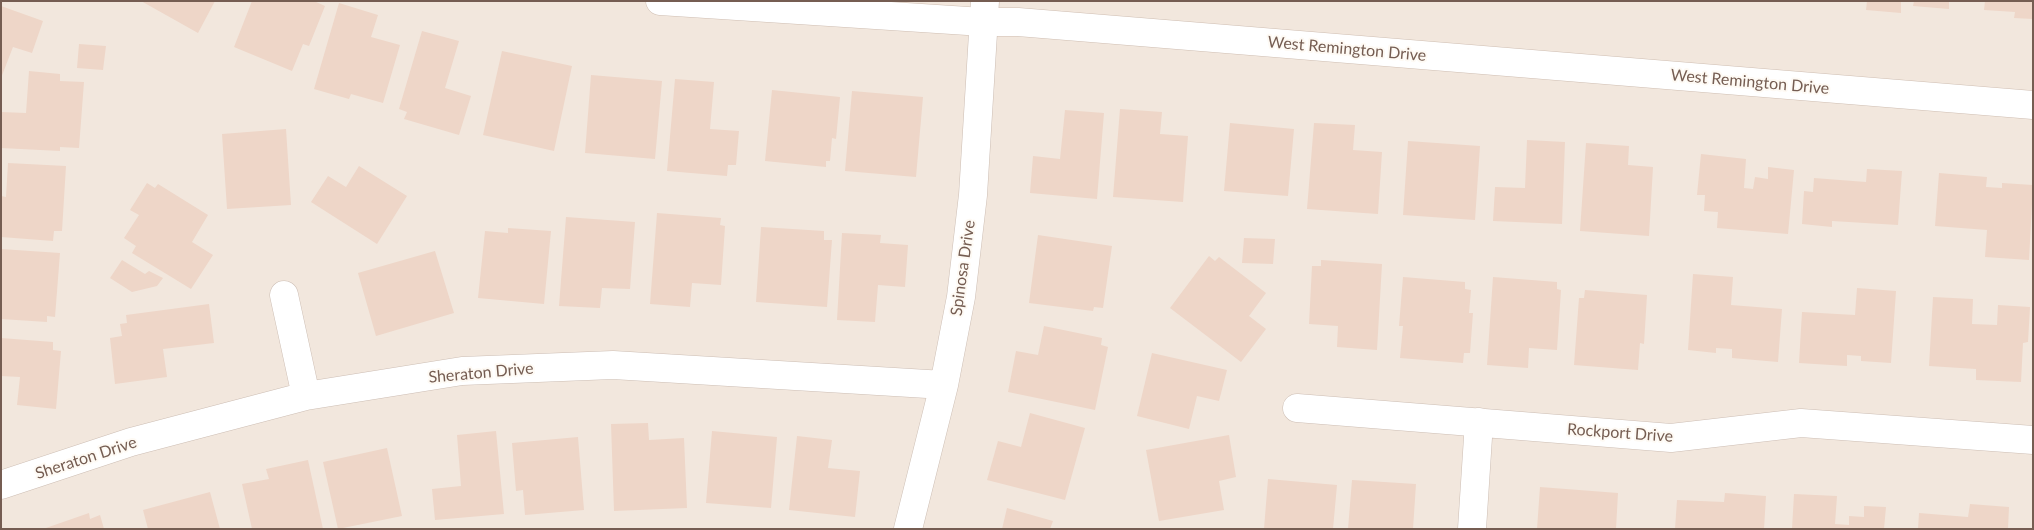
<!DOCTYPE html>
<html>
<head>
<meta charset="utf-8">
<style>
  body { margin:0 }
  #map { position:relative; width:2034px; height:530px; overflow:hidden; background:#fbf5ee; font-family:Lato,sans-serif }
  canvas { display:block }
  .frame { position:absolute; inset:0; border:2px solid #755d52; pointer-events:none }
</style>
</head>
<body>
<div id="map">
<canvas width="2034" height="530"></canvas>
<div class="frame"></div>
</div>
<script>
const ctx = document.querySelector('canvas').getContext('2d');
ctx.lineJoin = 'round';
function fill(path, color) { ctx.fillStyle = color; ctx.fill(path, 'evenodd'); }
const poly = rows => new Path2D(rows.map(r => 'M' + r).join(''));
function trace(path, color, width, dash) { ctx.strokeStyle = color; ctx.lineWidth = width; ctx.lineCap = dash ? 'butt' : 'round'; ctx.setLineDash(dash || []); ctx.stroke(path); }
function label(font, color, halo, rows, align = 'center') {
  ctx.font = font + ' Lato,sans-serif'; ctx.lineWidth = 4; ctx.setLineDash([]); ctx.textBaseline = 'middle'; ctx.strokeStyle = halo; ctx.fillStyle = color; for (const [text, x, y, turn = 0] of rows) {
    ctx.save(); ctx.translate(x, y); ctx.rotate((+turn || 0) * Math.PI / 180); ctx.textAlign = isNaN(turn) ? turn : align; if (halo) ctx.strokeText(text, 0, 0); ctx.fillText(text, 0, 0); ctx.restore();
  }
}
fill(poly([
  [1,1,2033,1,2033,529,1,529]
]), '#f2e7dd');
fill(poly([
  [141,1,215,1,198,33],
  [252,1,314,1,325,6,309,46,303,44,292,71,234,47],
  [1867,1,1901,1,1901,13,1866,10],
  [1914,1,1949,1,1949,9,1913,6],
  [1985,1,2033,1,2033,19,2014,18,2015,12,1984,10],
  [339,3,378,15,371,37,400,45,383,103,351,94,349,99,314,89],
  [1,6,43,21,32,53,13,47,1,78],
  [422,31,459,41,445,88,471,96,459,135,404,119,407,112,399,109],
  [79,44,106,46,103,70,77,68],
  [502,51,572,66,554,151,483,135],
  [29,71,60,74,60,81,84,82,79,148,60,147,60,151,1,148,1,112,26,113],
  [591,75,662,81,655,159,585,153],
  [675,79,714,82,710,129,739,131,736,165,728,165,727,176,667,171],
  [772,90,840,97,836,139,832,138,830,161,826,161,826,167,765,161],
  [852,91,923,97,916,177,845,171],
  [1120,109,1162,112,1160,134,1188,136,1183,202,1113,197],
  [1065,110,1104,113,1097,199,1030,193,1033,156,1060,159],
  [1230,123,1294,129,1288,196,1224,191],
  [1314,123,1355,125,1353,150,1382,152,1378,214,1307,209],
  [286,129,291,205,227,209,222,134],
  [1527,140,1565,142,1562,224,1493,221,1495,187,1525,188],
  [1408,141,1480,146,1475,220,1403,215],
  [1586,143,1629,146,1628,165,1653,167,1649,236,1580,231],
  [1701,154,1746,159,1744,188,1753,189,1755,177,1768,179,1768,167,1794,170,1788,234,1717,228,1718,212,1704,211,1705,195,1697,195],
  [8,163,66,166,62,231,54,231,53,241,1,237,1,196,6,197],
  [359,166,407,196,377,244,311,202,328,176,346,187],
  [1867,169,1902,171,1898,225,1832,221,1832,227,1802,224,1804,191,1813,192,1814,178,1866,182],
  [1939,173,1987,177,1986,187,2002,188,2002,183,2033,185,2029,260,1985,257,1987,230,1935,226],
  [147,183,155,188,158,184,208,215,192,242,213,255,191,289,132,253,136,246,124,238,139,215,130,210],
  [657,213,721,218,720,225,725,226,721,285,692,283,690,307,650,304],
  [566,217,635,222,630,289,602,288,600,308,559,306],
  [761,227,824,231,824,240,832,240,827,307,756,302],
  [508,228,551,231,544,304,478,298,485,231,508,233],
  [842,233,881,235,880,243,908,245,905,287,878,285,875,322,837,320],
  [1038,235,1112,246,1103,308,1094,307,1093,311,1029,303],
  [1244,238,1275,239,1273,264,1242,263],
  [1,249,60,253,55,317,47,316,47,322,1,319],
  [435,251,454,313,376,336,358,273],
  [1209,256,1215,261,1219,257,1266,293,1249,316,1266,329,1241,362,1170,308],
  [122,260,145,274,149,271,163,278,157,286,132,292,110,278],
  [1321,260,1382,264,1377,350,1337,347,1338,326,1309,324,1312,266,1321,266],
  [1693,274,1733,277,1731,305,1782,309,1778,362,1732,358,1732,349,1716,348,1716,353,1688,350],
  [1403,277,1465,282,1465,289,1471,290,1469,313,1473,313,1470,353,1464,353,1463,363,1400,358,1403,326,1399,326],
  [1493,277,1557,282,1557,289,1561,290,1557,350,1529,348,1528,368,1487,365],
  [1857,288,1896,291,1891,363,1861,361,1861,356,1847,355,1847,366,1799,363,1802,312,1855,315],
  [1585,290,1647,295,1644,344,1640,343,1638,370,1574,365,1579,298,1584,298],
  [1933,297,1973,299,1972,324,1997,325,1998,305,2030,307,2028,342,2023,343,2021,382,1976,380,1976,369,1929,366],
  [209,304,214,343,163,349,167,377,115,384,110,338,122,336,120,324,127,323,126,315],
  [1044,326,1102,338,1101,345,1108,347,1095,410,1008,392,1016,351,1038,355],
  [1,338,53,342,53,350,61,351,56,409,17,405,20,377,1,376],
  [1152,353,1227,370,1219,401,1197,396,1189,429,1137,416],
  [1030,413,1085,428,1065,500,987,480,998,441,1021,447],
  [648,423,649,440,684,438,687,508,614,511,611,424],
  [496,431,504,514,435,520,432,489,461,486,457,435],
  [712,431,777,437,771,508,706,503],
  [1229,435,1236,477,1219,481,1224,510,1159,521,1146,450],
  [797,436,832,440,828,468,860,471,855,517,789,510],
  [578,437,584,510,525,515,523,490,516,491,512,443],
  [387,448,402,516,338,529,323,462],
  [308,460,323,529,252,529,242,484,269,479,266,469],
  [1268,479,1337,485,1333,529,1264,529],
  [1352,480,1416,484,1413,529,1348,529],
  [1540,487,1618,493,1616,529,1537,529],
  [210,492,220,529,148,529,143,510],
  [1725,493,1766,496,1764,529,1675,529,1677,500,1724,502],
  [1794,494,1837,496,1835,524,1849,525,1849,516,1864,517,1864,506,1886,507,1884,529,1792,529],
  [1970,504,2009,507,2008,529,1918,529,1919,513,1968,517],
  [1007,508,1053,521,1050,529,1002,529],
  [89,513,90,519,100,515,104,529,43,529]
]), '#eed6c8');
const street = poly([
  [284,295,306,396],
  [1297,408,1671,438,1801,423,2033,440],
  [1,485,131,442,306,396,462,371,613,365,944,385],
  [908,529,944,385,961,297,973,195,985,1],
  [1472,529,1479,422]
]);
const secondary = poly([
  [660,1,983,22,1018,22,2033,105]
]);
trace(street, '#cdbeb4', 29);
trace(secondary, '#cfbeb2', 29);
trace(street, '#fff', 28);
trace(secondary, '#fff', 28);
label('16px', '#755d52', '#fefaf4', [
  ["West Remington Drive",1347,49,5],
  ["West Remington Drive",1750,82,5],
  ["Spinosa Drive",963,268,-82],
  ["Sheraton Drive",481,373,-5],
  ["Rockport Drive",1620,433,4],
  ["Sheraton Drive",86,458,-18]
]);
</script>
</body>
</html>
